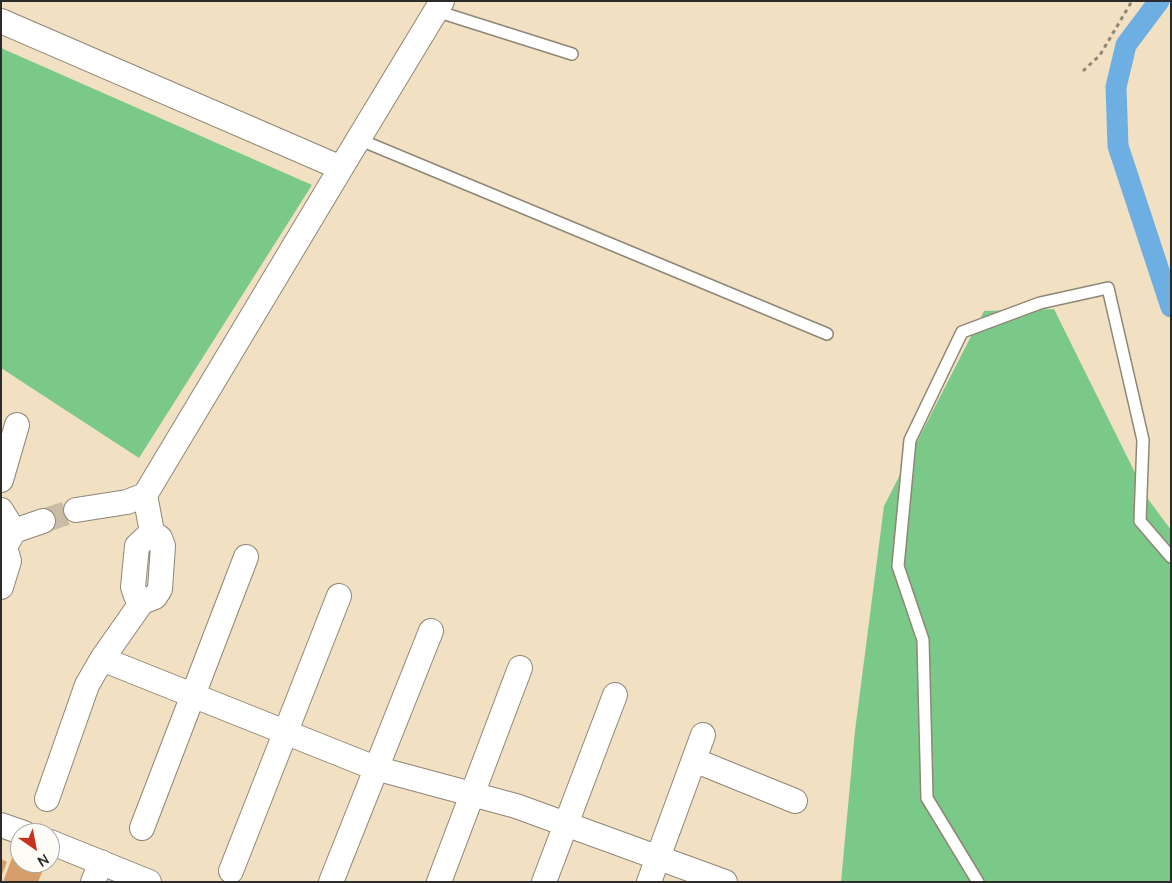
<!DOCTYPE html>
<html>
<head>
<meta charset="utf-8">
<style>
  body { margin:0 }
  #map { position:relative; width:1172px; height:883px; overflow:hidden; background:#f1e0c2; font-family:"Architects Daughter",sans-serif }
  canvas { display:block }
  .frame { position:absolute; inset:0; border:2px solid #2b2b2b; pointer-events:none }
  .north { position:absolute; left:10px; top:823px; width:50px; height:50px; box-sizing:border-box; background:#fdfcf7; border:1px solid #a9a8a5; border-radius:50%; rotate:147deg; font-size:14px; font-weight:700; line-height:20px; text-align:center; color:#2b2b2b }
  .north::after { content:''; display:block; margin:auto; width:18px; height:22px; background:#c8321e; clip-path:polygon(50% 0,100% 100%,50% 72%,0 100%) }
</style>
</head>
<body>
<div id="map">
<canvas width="1172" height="883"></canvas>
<div class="frame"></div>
<div class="north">N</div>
</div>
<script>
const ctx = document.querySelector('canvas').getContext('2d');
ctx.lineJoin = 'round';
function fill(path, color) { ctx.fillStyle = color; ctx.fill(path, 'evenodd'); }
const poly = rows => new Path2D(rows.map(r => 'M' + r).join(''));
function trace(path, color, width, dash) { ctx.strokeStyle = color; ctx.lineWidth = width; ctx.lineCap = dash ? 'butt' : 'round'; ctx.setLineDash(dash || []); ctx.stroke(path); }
fill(poly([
  [1,48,312,185,139,458,1,368],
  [1054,309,1148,499,1171,530,1171,882,841,882,855,731,884,506,984,311]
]), '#7ac988');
trace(poly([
  [1159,1,1126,45,1116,87,1118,146,1171,307]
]), '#6dafe2', 21);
fill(poly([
  [12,858,20,861,20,863,43,870,38,882,3,882],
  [1,859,7,862,1,877]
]), '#d69e6a');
trace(poly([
  [43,521,76,510]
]), '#c9bca4', 24, [24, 12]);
const lane = poly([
  [436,11,572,54],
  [358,139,827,334],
  [978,882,927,798,923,640,898,566,910,440,962,332,1040,303,1108,288,1143,440,1140,521,1171,557]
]);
const street = poly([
  [1,21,341,168,442,1],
  [341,168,145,495,152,532,160,538,163,546,160,589,155,597,142,602,102,659,375,768,516,806,725,882],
  [1,480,17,425],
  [1,510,14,531],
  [76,510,127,502,145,495],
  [1,548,5,547,14,531,43,521],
  [1,587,9,561,5,547],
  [142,602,136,596,133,587,137,546,152,532],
  [694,760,795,801],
  [47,799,87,685,102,659],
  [1,825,24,833],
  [142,828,246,557],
  [50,842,149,882],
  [231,871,339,596],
  [93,882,101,862],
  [331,882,431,631],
  [439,882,520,668],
  [544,882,615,695],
  [649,882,703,735]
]);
trace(lane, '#8e8676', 14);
trace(street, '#8e8676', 26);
trace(poly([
  [1083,71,1100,55,1132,1]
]), '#8e8676', 3, [4, 4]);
trace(lane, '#fff', 11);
trace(street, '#fff', 24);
</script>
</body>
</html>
